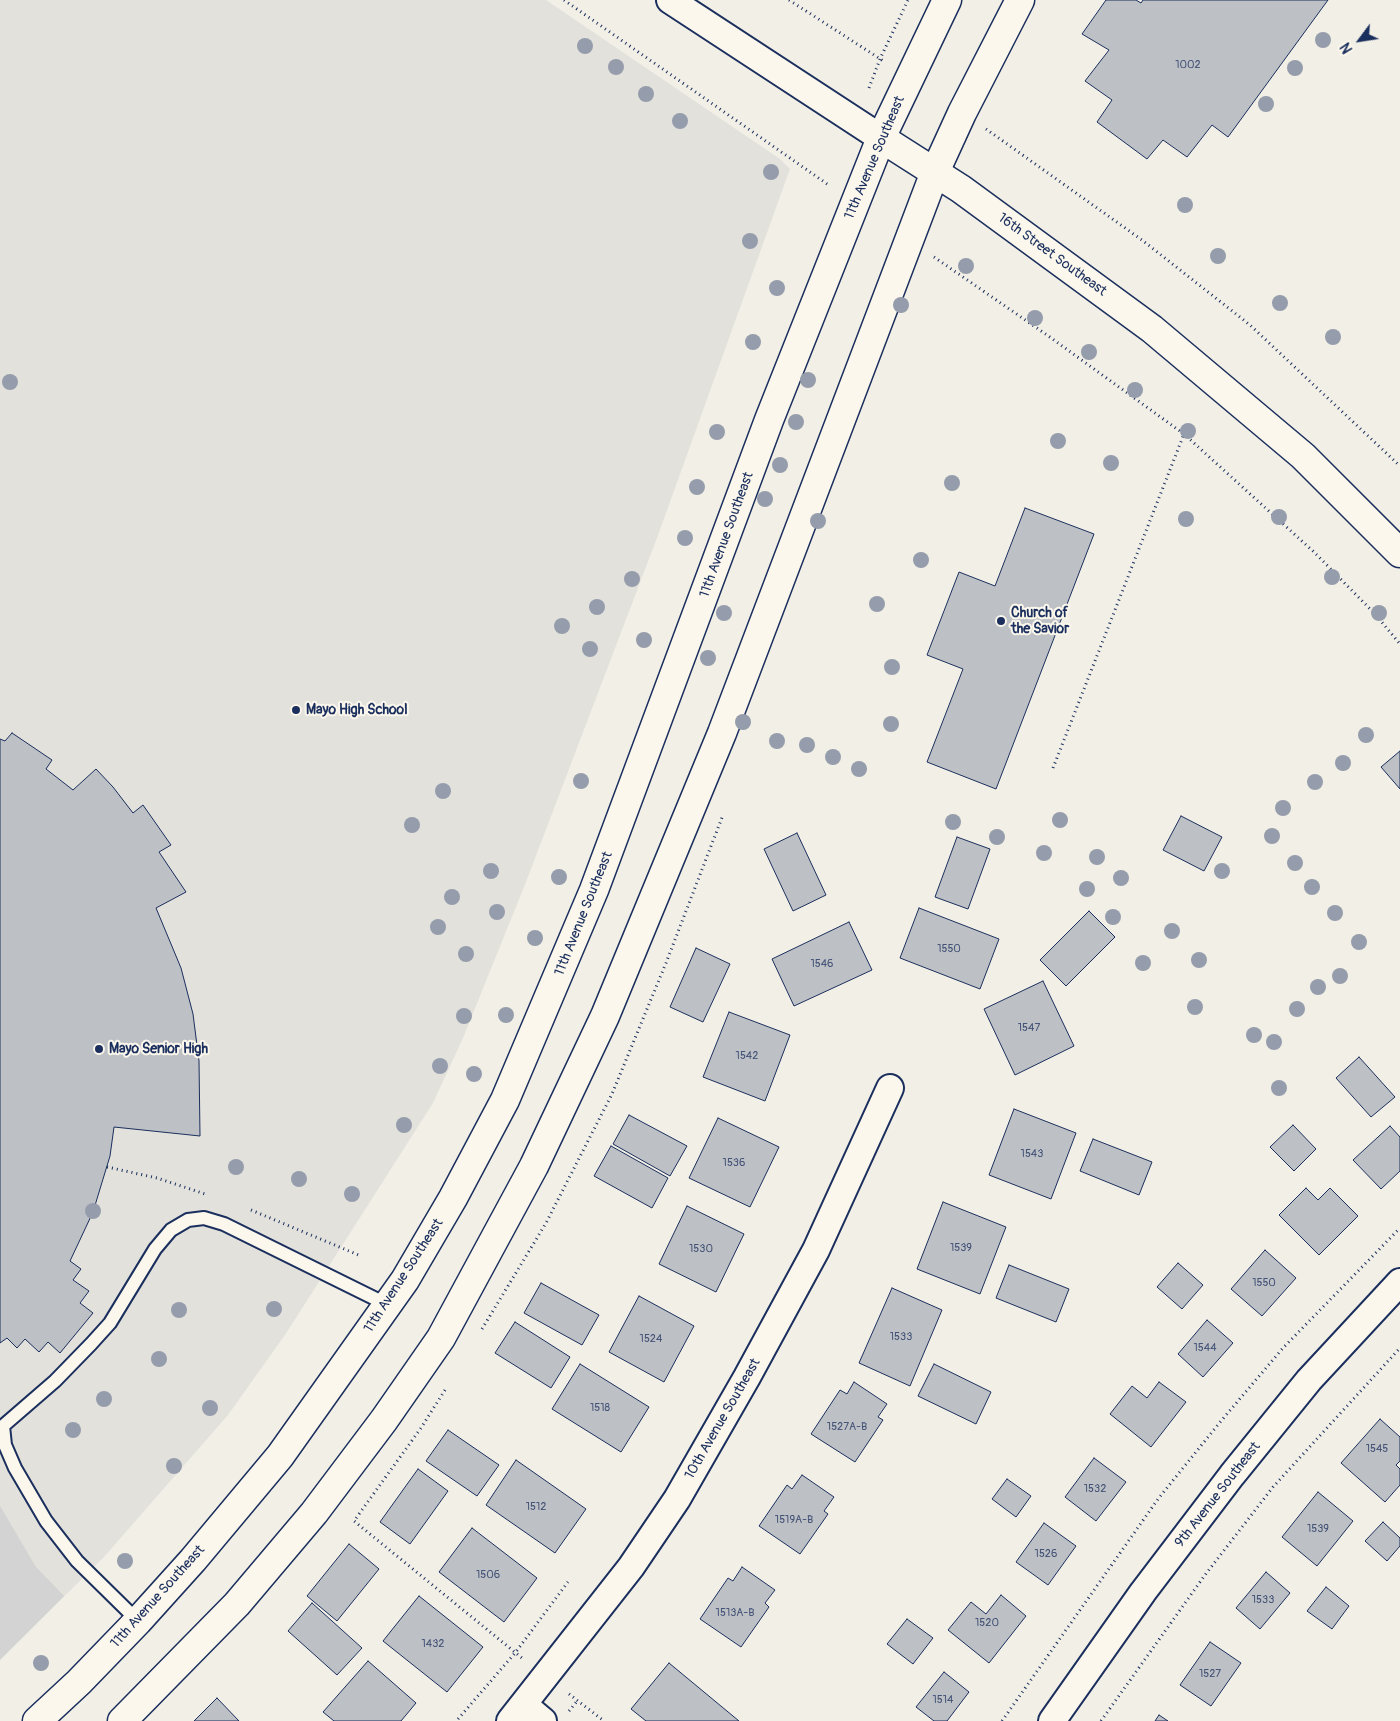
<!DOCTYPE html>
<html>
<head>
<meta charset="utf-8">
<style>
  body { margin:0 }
  #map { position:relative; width:1400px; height:1721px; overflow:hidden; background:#f2efe6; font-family:Pangolin,sans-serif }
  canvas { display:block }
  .north { position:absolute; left:1335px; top:15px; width:50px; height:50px; -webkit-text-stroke:4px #fbf7ec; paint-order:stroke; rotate:239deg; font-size:14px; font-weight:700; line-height:20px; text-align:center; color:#1b2f5e }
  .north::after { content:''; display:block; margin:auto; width:18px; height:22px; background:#1b2f5e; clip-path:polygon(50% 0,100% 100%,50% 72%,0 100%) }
</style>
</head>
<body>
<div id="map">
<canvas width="1400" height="1721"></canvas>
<div class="north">N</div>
</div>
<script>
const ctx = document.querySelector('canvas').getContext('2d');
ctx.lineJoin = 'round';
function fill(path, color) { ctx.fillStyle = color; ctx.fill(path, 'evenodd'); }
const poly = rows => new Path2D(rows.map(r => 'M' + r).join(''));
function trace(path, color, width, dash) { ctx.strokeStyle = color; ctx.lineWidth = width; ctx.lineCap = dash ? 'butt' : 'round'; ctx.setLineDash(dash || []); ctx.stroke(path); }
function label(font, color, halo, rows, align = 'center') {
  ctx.font = font + ' Pangolin,sans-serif'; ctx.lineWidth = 4; ctx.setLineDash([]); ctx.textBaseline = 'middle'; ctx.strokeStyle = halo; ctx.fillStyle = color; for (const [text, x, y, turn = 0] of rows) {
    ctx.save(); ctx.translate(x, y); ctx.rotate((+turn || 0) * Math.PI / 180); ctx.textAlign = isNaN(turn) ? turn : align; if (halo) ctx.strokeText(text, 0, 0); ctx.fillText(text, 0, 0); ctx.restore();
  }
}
fill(poly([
  [0,0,546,0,780,159,790,169,657,538,526,882,463,1038,433,1103,287,1332,228,1415,104,1557,0,1660]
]), '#e2e1dc');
fill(poly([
  [0,1506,36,1567,64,1596,0,1660]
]), '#d2d3d2');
const building = poly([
  [1106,0,1136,0,1141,3,1143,0,1328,0,1228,137,1212,125,1187,157,1163,140,1147,159,1097,122,1112,100,1085,81,1109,50,1082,34,1106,0],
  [1025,508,1094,534,996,789,927,762,963,669,927,655,959,572,995,586,1025,508],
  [12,733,52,760,46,769,73,790,96,769,113,787,133,813,143,805,171,845,159,852,186,892,156,908,181,968,193,1014,199,1061,200,1136,114,1127,110,1156,93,1212,70,1261,81,1269,73,1280,89,1291,80,1303,93,1313,60,1353,48,1342,39,1352,25,1339,17,1348,7,1338,0,1343,0,739,5,741,12,733],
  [1400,751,1400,789,1381,767,1400,751],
  [1181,816,1222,837,1204,871,1163,850,1181,816],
  [797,833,826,895,793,911,764,849,797,833],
  [957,837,990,849,968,909,935,897,957,837],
  [919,908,999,939,980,989,900,958,919,908],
  [1089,911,1115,937,1066,986,1040,960,1089,911],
  [849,922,872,970,794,1006,772,959,849,922],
  [696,948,730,964,703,1022,670,1007,696,948],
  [1043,981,1074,1046,1015,1075,984,1009,1043,981],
  [729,1012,790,1035,765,1101,703,1077,729,1012],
  [1359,1057,1395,1097,1371,1117,1336,1078,1359,1057],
  [1014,1109,1076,1133,1051,1199,989,1175,1014,1109],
  [629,1115,687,1146,670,1176,613,1144,629,1115],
  [718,1118,779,1147,750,1207,689,1178,718,1118],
  [1293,1125,1316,1149,1294,1171,1270,1147,1293,1125],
  [1390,1126,1400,1137,1400,1171,1381,1189,1353,1160,1390,1126],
  [1093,1139,1152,1162,1139,1195,1080,1171,1093,1139],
  [611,1146,668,1178,652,1208,594,1176,611,1146],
  [1306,1188,1318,1200,1330,1188,1358,1216,1319,1255,1279,1215,1306,1188],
  [943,1202,1006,1227,980,1294,917,1269,943,1202],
  [687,1206,744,1234,716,1292,659,1264,687,1206],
  [1265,1250,1296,1278,1262,1316,1231,1289,1265,1250],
  [1178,1263,1203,1285,1182,1309,1157,1287,1178,1263],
  [1009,1265,1069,1289,1056,1322,996,1298,1009,1265],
  [541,1283,599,1315,582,1345,524,1313,541,1283],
  [892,1288,942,1310,910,1386,859,1363,892,1288],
  [639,1296,694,1326,664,1382,609,1352,639,1296],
  [1207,1320,1233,1343,1203,1377,1178,1354,1207,1320],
  [515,1322,570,1357,551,1388,495,1353,515,1322],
  [580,1364,649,1407,621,1452,552,1409,580,1364],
  [934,1364,991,1392,976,1424,918,1396,934,1364],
  [854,1382,887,1404,878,1417,883,1420,855,1462,811,1434,840,1390,847,1394,854,1382],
  [1159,1382,1186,1402,1151,1447,1110,1414,1132,1386,1147,1398,1159,1382],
  [1380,1419,1400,1437,1400,1461,1396,1465,1400,1469,1400,1485,1385,1502,1341,1463,1380,1419],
  [448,1430,499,1465,477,1496,426,1461,448,1430],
  [1094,1458,1126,1482,1096,1521,1065,1497,1094,1458],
  [516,1460,586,1509,555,1553,486,1505,516,1460],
  [418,1469,448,1491,410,1544,380,1522,418,1469],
  [802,1475,834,1497,824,1511,828,1514,800,1554,759,1526,787,1485,792,1489,802,1475],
  [1007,1479,1031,1496,1016,1517,992,1499,1007,1479],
  [1318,1492,1353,1521,1317,1566,1282,1537,1318,1492],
  [1383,1522,1400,1538,1400,1546,1387,1561,1365,1541,1383,1522],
  [1044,1523,1076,1546,1048,1585,1016,1562,1044,1523],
  [472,1528,537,1578,504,1622,439,1572,472,1528],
  [349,1544,379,1569,337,1621,307,1596,349,1544],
  [742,1567,775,1590,765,1603,769,1607,741,1647,700,1619,728,1578,733,1581,742,1567],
  [1266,1572,1290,1593,1260,1629,1236,1608,1266,1572],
  [1326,1587,1349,1606,1332,1629,1307,1611,1326,1587],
  [1001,1595,1026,1616,989,1663,948,1630,971,1602,986,1614,1001,1595],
  [419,1596,483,1647,447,1692,383,1641,419,1596],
  [312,1603,362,1648,337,1675,288,1631,312,1603],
  [907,1619,933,1638,913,1664,887,1644,907,1619],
  [1210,1642,1241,1663,1211,1706,1180,1685,1210,1642],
  [368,1661,416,1703,401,1721,334,1721,323,1712,368,1661],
  [669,1663,739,1721,646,1721,631,1709,669,1663],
  [944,1672,969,1692,947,1721,934,1721,916,1707,944,1672],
  [217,1698,239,1721,194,1721,217,1698],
  [1159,1715,1168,1721,1155,1721,1159,1715]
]);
fill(building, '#bdc0c4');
trace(building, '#1b2f5e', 1);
const service = poly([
  [138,1621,77,1561,46,1521,15,1468,5,1445,3,1426,55,1381,91,1344,110,1323,155,1249,171,1230,188,1220,204,1218,224,1224,388,1305]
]);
const minor = poly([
  [670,0,881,138],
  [524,1705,543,1721],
  [510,1721,631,1567,677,1499,747,1377,816,1250,890,1088],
  [1052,1721,1143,1592,1232,1475,1309,1380,1400,1282]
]);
const tertiary = poly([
  [881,138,961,189,1152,329,1303,456,1400,553]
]);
const secondary = poly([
  [37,1721,79,1682,138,1621,193,1560,280,1456,405,1280,453,1198,505,1100,594,890,769,420,881,138,947,0],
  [122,1721,237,1604,314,1513,384,1420,441,1338,534,1166,605,1016,722,733,935,172,962,113,1020,0]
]);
trace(service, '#1b2f5e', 16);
trace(minor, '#1b2f5e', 30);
trace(tertiary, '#1b2f5e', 31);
trace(secondary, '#1b2f5e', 31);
trace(poly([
  [564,0,830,186],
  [789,0,885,62],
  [869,88,880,59,908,0],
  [986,129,1142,240,1250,325,1400,466],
  [934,257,1047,335,1184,434,1314,552,1375,614,1400,644],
  [1053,768,1184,434],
  [107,1167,157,1178,205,1194],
  [251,1210,361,1256],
  [482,1329,546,1223,612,1094,666,963,723,815],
  [445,1390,421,1428,354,1521,522,1658],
  [569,1694,604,1721],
  [569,1711,578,1700],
  [458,1719,515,1653,568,1582],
  [1002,1721,1158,1499,1221,1421,1283,1348,1400,1228],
  [1101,1721,1205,1575,1273,1487,1400,1348]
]), '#1b2f5e', 3, [1, 4]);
trace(service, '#fbf7ec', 12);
trace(minor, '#fbf7ec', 26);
trace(tertiary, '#fbf7ec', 28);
trace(secondary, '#fbf7ec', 28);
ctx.fillStyle = '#959cab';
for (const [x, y] of [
  [1323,40],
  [585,46],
  [616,67],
  [1295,68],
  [646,94],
  [1266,104],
  [680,121],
  [771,172],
  [1185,205],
  [750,241],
  [1218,256],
  [966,266],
  [777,288],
  [1280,303],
  [901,305],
  [1035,318],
  [1333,337],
  [753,342],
  [1089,352],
  [808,380],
  [10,382],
  [1135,390],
  [796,422],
  [1188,431],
  [717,432],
  [1058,441],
  [1111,463],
  [780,465],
  [952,483],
  [697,487],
  [765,499],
  [1279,517],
  [1186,519],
  [818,521],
  [685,538],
  [921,560],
  [1332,577],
  [632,579],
  [877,604],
  [597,607],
  [724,613],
  [1379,613],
  [562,626],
  [644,640],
  [590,649],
  [708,658],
  [892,667],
  [743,722],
  [891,724],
  [1366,735],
  [777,741],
  [807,745],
  [833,757],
  [1343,763],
  [859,769],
  [581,781],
  [1315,782],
  [443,791],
  [1283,808],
  [1060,820],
  [953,822],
  [412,825],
  [1272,836],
  [997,837],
  [1044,853],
  [1097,857],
  [1295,863],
  [491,871],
  [1222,871],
  [559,877],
  [1121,878],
  [1312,887],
  [1087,889],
  [452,897],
  [497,912],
  [1335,913],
  [1113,917],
  [438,927],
  [1172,931],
  [535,938],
  [1359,942],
  [466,954],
  [1199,960],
  [1143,963],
  [1340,976],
  [1318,987],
  [1195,1007],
  [1297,1009],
  [506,1015],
  [464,1016],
  [1254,1035],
  [1274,1042],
  [440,1066],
  [474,1074],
  [1279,1088],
  [404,1125],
  [236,1167],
  [299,1179],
  [352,1194],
  [93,1211],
  [274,1309],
  [179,1310],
  [159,1359],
  [104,1399],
  [210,1408],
  [73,1430],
  [174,1466],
  [125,1561],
  [41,1663]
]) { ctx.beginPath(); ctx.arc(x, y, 8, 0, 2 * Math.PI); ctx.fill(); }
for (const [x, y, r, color] of [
  [1001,621,5,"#1b2f5e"],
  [296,710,5,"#1b2f5e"],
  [99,1049,5,"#1b2f5e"]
]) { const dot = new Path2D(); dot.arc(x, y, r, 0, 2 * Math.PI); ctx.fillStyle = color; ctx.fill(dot); trace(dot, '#fbf7ec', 2); }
label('11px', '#445378', null, [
  ["1002",1188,65],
  ["1550",949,949],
  ["1546",822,964],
  ["1547",1029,1028],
  ["1542",747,1056],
  ["1543",1032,1154],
  ["1536",734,1163],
  ["1539",961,1248],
  ["1530",701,1249],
  ["1550",1264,1283],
  ["1533",901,1337],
  ["1524",651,1339],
  ["1544",1205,1348],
  ["1518",600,1408],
  ["1527A-B",847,1427],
  ["1545",1377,1449],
  ["1532",1095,1489],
  ["1512",536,1507],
  ["1519A-B",794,1520],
  ["1539",1318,1529],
  ["1526",1046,1554],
  ["1506",488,1575],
  ["1533",1263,1600],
  ["1513A-B",735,1613],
  ["1520",987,1623],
  ["1432",433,1644],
  ["1527",1210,1674],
  ["1514",943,1700]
]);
label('14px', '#1b2f5e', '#fbf7ec', [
  ["11th Avenue Southeast",875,158,-67],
  ["16th Street Southeast",1052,255,36],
  ["11th Avenue Southeast",727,535,-70],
  ["11th Avenue Southeast",584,914,-68],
  ["11th Avenue Southeast",404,1276,-57],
  ["10th Avenue Southeast",723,1419,-60],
  ["9th Avenue Southeast",1218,1495,-52],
  ["11th Avenue Southeast",158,1597,-48]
]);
label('bold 14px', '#1b2f5e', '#fbf7ec', [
  ["Church of",1011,613],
  ["the Savior",1011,629],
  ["Mayo High School",306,710],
  ["Mayo Senior High",109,1049]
], 'left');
</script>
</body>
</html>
